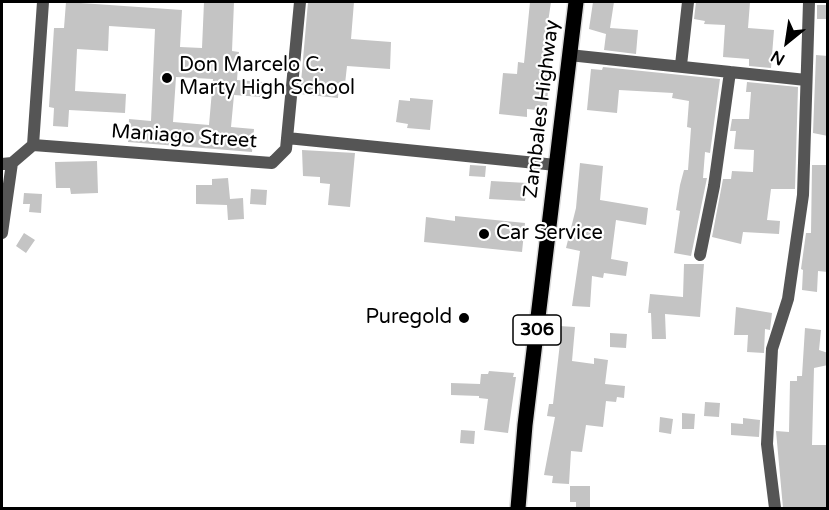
<!DOCTYPE html>
<html>
<head>
<meta charset="utf-8">
<style>
  body { margin:0 }
  #map { position:relative; width:829px; height:510px; overflow:hidden; background:#fff; font-family:"Varela Round",sans-serif }
  canvas { display:block }
  .frame { position:absolute; inset:0; border:3px solid #000; pointer-events:none }
  .north { position:absolute; left:757px; top:12px; width:60px; height:60px; -webkit-text-stroke:4px #fff; paint-order:stroke; rotate:210deg; font-size:16px; font-weight:700; line-height:24px; text-align:center; color:#000 }
  .north::after { content:''; display:block; margin:auto; width:21px; height:27px; background:#000; clip-path:polygon(50% 0,100% 100%,50% 72%,0 100%) }
</style>
</head>
<body>
<div id="map">
<canvas width="829" height="510"></canvas>
<div class="frame"></div>
<div class="north">N</div>
</div>
<script>
const ctx = document.querySelector('canvas').getContext('2d');
ctx.lineJoin = 'round';
function fill(path, color) { ctx.fillStyle = color; ctx.fill(path, 'evenodd'); }
const poly = rows => new Path2D(rows.map(r => 'M' + r).join(''));
function trace(path, color, width, dash) { ctx.strokeStyle = color; ctx.lineWidth = width; ctx.lineCap = dash ? 'butt' : 'round'; ctx.setLineDash(dash || []); ctx.stroke(path); }
function label(font, color, halo, rows, align = 'center') {
  ctx.font = font + ' "Varela Round",sans-serif'; ctx.lineWidth = 4.5; ctx.setLineDash([]); ctx.textBaseline = 'middle'; ctx.strokeStyle = halo; ctx.fillStyle = color; for (const [text, x, y, turn = 0] of rows) {
    ctx.save(); ctx.translate(x, y); ctx.rotate((+turn || 0) * Math.PI / 180); ctx.textAlign = isNaN(turn) ? turn : align; if (halo) ctx.strokeText(text, 0, 0); ctx.fillText(text, 0, 0); ctx.restore();
  }
}
fill(poly([
  [66,2,182,10,180,47,202,48,204,2,234,2,232,51,239,52,237,80,263,82,262,97,234,95,231,127,254,129,252,152,128,142,129,119,151,121,155,29,109,26,108,51,77,49,75,91,126,94,125,113,69,110,68,127,53,126,54,108,49,107,54,28,64,28],
  [176,77,213,79,209,125,173,122],
  [308,2,354,2,351,39,391,42,390,69,347,66,345,84,339,83,338,98,300,94],
  [530,2,551,2,546,36,553,36,553,50,550,49,547,107,537,106,537,110,527,109,527,117,499,114,503,73,517,74,518,62,524,63],
  [593,2,614,2,610,28,638,30,636,54,604,50,606,34,589,29],
  [696,2,750,2,748,28,774,30,771,68,749,66,749,59,723,57,725,25,704,24,705,21,694,19],
  [817,5,828,5,828,19,817,19],
  [816,55,828,56,828,136,813,133],
  [603,67,720,79,710,153,705,152,703,178,707,178,691,256,674,253,680,211,676,210,680,185,684,170,688,170,691,128,687,127,689,101,672,98,673,93,619,90,617,113,587,110,591,69,602,70],
  [747,82,798,87,795,189,771,189,767,220,780,221,779,234,743,232,741,244,712,237,723,179,731,179,732,171,753,172,754,150,734,149,736,131,730,131,732,119,749,119,751,92,746,92],
  [410,98,433,100,430,130,407,128,408,124,396,122,399,100,410,101],
  [302,150,355,153,350,207,328,205,330,184,320,183,320,177,303,176],
  [97,161,98,193,71,194,70,188,56,188,55,162],
  [580,163,603,166,600,200,648,208,646,225,616,220,611,259,628,262,626,276,604,273,603,278,592,276,590,307,572,306,580,251,566,248,576,208],
  [470,165,486,166,485,177,469,176],
  [812,165,828,165,828,272,818,271,817,292,802,290,803,270,801,269,806,233,811,233],
  [228,178,230,199,243,198,244,219,228,220,227,205,196,204,196,185,212,185,212,179],
  [491,181,527,183,525,201,489,199],
  [251,189,267,190,266,205,250,204],
  [24,193,42,194,41,213,29,212,30,204,23,204],
  [455,216,525,223,522,252,424,242,426,217,455,221],
  [24,233,35,240,26,253,16,246],
  [684,264,704,264,700,317,665,314,666,339,652,339,651,313,648,313,650,294,683,297],
  [736,307,772,313,770,330,765,329,764,353,747,352,748,335,734,335],
  [559,326,575,327,572,361,594,364,594,358,608,360,605,384,625,386,624,398,617,397,616,402,606,401,603,427,586,425,582,452,571,451,569,484,552,483,553,476,544,475,555,417,547,416,549,404,553,404,560,343,557,343],
  [805,328,821,330,819,350,828,353,828,365,814,368,812,445,828,445,828,508,783,508,776,431,789,432,790,381,797,381,797,376,802,376],
  [610,333,627,334,626,348,610,347],
  [489,371,514,373,513,377,516,377,508,433,484,430,488,399,479,398,479,396,451,395,451,383,480,384,481,374,488,374],
  [705,402,720,403,719,417,704,416],
  [682,413,695,414,694,429,682,429],
  [660,417,673,419,671,434,659,432],
  [743,418,760,420,759,437,731,435,731,423,743,424],
  [461,430,475,431,474,444,460,443],
  [570,486,590,486,590,508,576,508,576,502,570,502]
]), '#c4c4c4');
const primary = poly([
  [518,508,525,425,576,2]
]);
trace(primary, '#dbdbdb', 18);
trace(poly([
  [569,55,806,80],
  [681,65,688,2],
  [287,138,556,165],
  [33,145,272,163,286,149,300,2],
  [33,145,43,2],
  [2,164,12,163,33,145],
  [2,233,12,163],
  [700,255,714,186,730,72],
  [775,508,767,444,772,349,788,299,803,195,809,2]
]), '#555', 12);
trace(primary, '#000', 15);
for (const [x, y, r, color] of [
  [167,78,6,"#000"],
  [484,234,6,"#000"],
  [464,318,6,"#000"]
]) { const dot = new Path2D(); dot.arc(x, y, r, 0, 2 * Math.PI); ctx.fillStyle = color; ctx.fill(dot); trace(dot, '#fff', 2); }
for (const [x, y, w] of [
  [537,330,48]
]) { const box = new Path2D(); box.roundRect(x - w / 2, y - 15, w, 30, 4.5); ctx.fillStyle = '#fff'; ctx.fill(box); trace(box, '#000', 1.5); }
label('bold 18px', '#000', null, [
  ["306",537,330]
]);
label('20px', '#000', '#fff', [
  ["Don Marcelo C.",179,66],
  ["Marty High School",179,89],
  ["Car Service",496,234],
  ["Puregold",452,318,"right"]
], 'left');
label('20px', '#000', '#fff', [
  ["Zambales Highway",542,109,-83],
  ["Maniago Street",184,137,4]
]);
</script>
</body>
</html>
